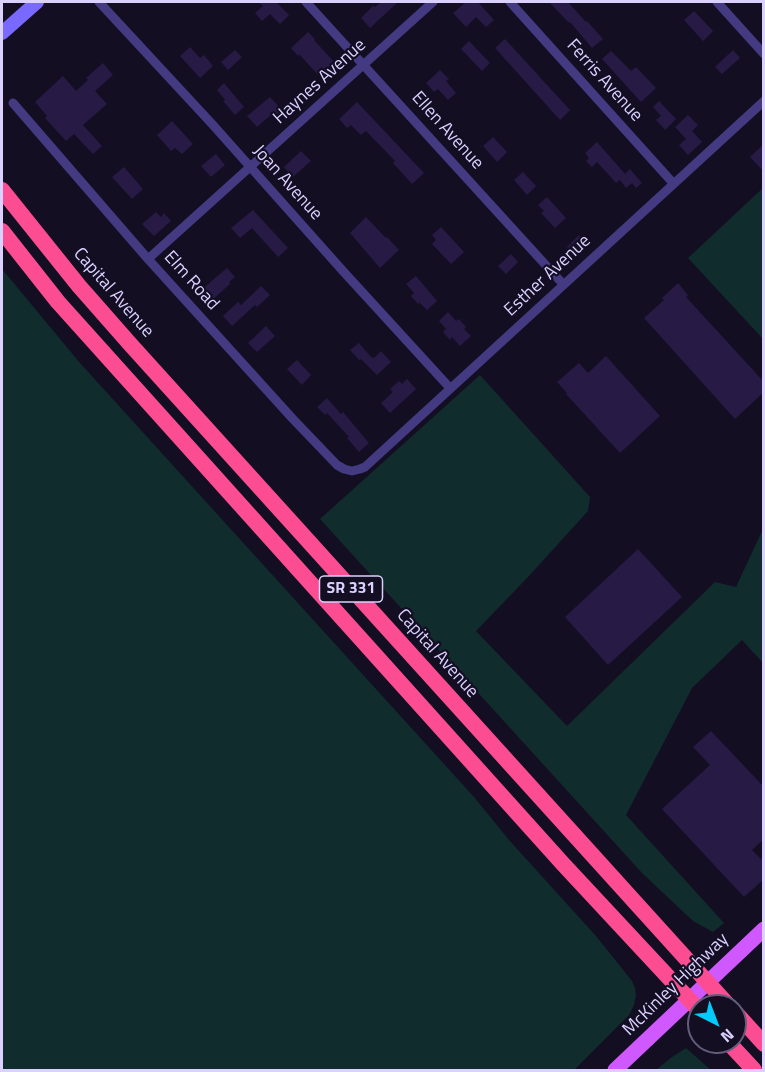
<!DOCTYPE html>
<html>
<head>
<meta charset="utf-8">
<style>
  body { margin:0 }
  #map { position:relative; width:765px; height:1072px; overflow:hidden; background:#140e23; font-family:"Titillium Web",sans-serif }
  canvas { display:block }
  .frame { position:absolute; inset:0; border:3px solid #dad1ff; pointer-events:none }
  .north { position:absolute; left:687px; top:994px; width:60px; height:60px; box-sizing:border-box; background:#140e23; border:2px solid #635c7b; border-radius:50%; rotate:138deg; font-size:16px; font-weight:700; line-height:24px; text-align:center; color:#dad1ff }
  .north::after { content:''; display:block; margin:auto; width:21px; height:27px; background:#02caf9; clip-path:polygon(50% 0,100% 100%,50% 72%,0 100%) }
</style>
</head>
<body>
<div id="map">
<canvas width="765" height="1072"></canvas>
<div class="frame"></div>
<div class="north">N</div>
</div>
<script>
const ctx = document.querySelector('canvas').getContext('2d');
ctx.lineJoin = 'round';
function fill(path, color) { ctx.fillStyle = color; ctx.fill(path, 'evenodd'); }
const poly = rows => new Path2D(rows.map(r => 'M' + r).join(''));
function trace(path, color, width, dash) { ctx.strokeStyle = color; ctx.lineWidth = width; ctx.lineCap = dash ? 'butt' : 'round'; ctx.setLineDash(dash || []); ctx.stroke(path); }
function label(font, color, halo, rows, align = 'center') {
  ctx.font = font + ' "Titillium Web",sans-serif'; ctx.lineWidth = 4.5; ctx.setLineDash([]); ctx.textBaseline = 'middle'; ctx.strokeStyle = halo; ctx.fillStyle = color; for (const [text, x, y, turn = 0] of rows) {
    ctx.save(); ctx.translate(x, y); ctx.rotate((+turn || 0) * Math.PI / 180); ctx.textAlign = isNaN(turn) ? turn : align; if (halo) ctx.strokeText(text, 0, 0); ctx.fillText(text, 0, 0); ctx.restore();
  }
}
fill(poly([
  [763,188,763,339,688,258],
  [2,269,80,363,474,797,509,840,596,936,632,981,635,988,636,995,634,1005,629,1015,574,1070,2,1070],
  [480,375,590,497,588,511,528,577,476,631,567,726,715,582,736,587,763,529,763,663,742,640,692,688,626,815,724,923,713,932,693,921,642,873,320,519],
  [686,1048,711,1070,656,1070,672,1057]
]), '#112c2d');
fill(poly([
  [258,2,276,2,289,15,280,24,270,14,262,21,255,13,263,6],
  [381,2,398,2,370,28,361,18,373,6,375,7],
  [466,2,478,2,494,20,486,27,476,17,466,27,453,13],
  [549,2,568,2,586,22,587,21,603,39,592,48,570,22,569,23],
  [694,11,713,31,703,41,684,20],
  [308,32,315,39,314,40,334,62,319,76,299,54,298,56,291,48],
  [505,39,570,110,560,120,495,48],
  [469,41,490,63,482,71,461,49],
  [190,47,200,58,204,55,213,66,200,78,180,56],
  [235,50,242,57,228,70,221,62],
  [733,50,740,58,722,74,715,67],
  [611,51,631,71,636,67,656,88,641,102,602,59],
  [103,63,113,75,95,91,107,104,83,125,102,146,93,154,74,134,66,141,45,118,47,116,35,102,63,76,76,91,88,80,86,78],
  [440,70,449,79,446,81,456,93,448,100,438,89,434,92,426,83],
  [224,83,244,107,235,115,223,101,225,100,217,90],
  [270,97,282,110,274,117,272,114,257,127,247,116],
  [659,101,676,119,665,130,656,120,661,116,653,107],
  [357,102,424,173,412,184,393,163,395,161,366,131,361,135,351,125,347,128,339,119],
  [688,115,698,125,692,131,702,142,688,155,679,145,686,139,675,127],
  [172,121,193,144,182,154,175,148,171,151,157,135],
  [493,137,507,152,497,162,483,146],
  [597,142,625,174,630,169,642,183,636,188,632,183,626,188,620,180,616,183,597,162,592,167,586,161,589,158,585,153],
  [764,144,764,172,750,157],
  [301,151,311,161,293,177,284,167],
  [216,154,225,165,211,177,201,166],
  [124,167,143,189,132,199,112,177],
  [523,172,536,186,527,195,514,180],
  [547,197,566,218,555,228,541,213,544,211,538,205],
  [253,210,288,248,278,257,252,228,240,238,231,228],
  [156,212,161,217,164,213,171,221,154,236,142,224],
  [366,217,386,238,387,237,399,250,380,268,350,233],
  [441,227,464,252,451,264,432,244,436,240,432,235],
  [579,235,588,245,576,256,567,247],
  [511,254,518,262,506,274,498,266],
  [227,268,235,277,229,282,230,284,210,302,200,291],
  [416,276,437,301,427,310,420,303,418,304,411,296,414,293,406,284],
  [678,283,688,295,686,297,764,382,764,392,735,419,644,318,664,300,662,298],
  [261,286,270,295,257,307,255,305,232,326,223,316,238,302,241,305],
  [448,312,456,321,459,319,466,327,464,329,471,336,460,346,452,337,450,340,443,332,446,329,439,321],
  [266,326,275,336,257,352,248,343],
  [359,343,371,357,374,358,381,351,391,362,377,375,361,359,359,360,350,350],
  [606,356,660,416,620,453,566,394,567,393,557,382,579,363,588,373],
  [297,360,311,375,302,385,287,369],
  [407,379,416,389,390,413,381,403,393,392,390,389,399,381,402,384],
  [327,398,341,414,343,412,369,443,359,452,347,438,349,437,327,413,325,415,317,407],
  [638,549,682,597,608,665,565,617],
  [711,731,764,787,764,839,752,850,764,862,764,879,744,897,662,809,710,765,693,747]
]), '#271a44');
trace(poly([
  [99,2,213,125,342,270,450,388],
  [306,2,563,284],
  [510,2,673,183],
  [717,2,764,54],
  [13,103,148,259,292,418,337,465,344,469,352,471,360,469,365,467,764,101],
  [148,259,433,2]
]), '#433a82', 9);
trace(poly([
  [2,33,37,2]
]), '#7a69fe', 14);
trace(poly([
  [615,1070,764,929]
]), '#cf59fe', 15);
trace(poly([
  [2,190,79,286,130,344,729,1006],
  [2,231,58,302,563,864,699,1010],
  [735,1012,764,1044],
  [728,1042,754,1070]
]), '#fd4d92', 16);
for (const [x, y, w] of [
  [351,589,63]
]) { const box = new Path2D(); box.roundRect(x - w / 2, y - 13, w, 26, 4.5); ctx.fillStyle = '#140e23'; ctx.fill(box); trace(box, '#dad1ff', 1.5); }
label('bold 16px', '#dad1ff', null, [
  ["SR 331",351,589]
]);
label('18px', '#dad1ff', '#140e23', [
  ["Ferris Avenue",604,81,48],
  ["Haynes Avenue",320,82,-42],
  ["Ellen Avenue",447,131,48],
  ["Joan Avenue",287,183,48],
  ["Esther Avenue",548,276,-43],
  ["Elm Road",191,281,48],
  ["Capital Avenue",113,293,49],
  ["Capital Avenue",437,654,48],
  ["McKinley Highway",676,985,-44]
]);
</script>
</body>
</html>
